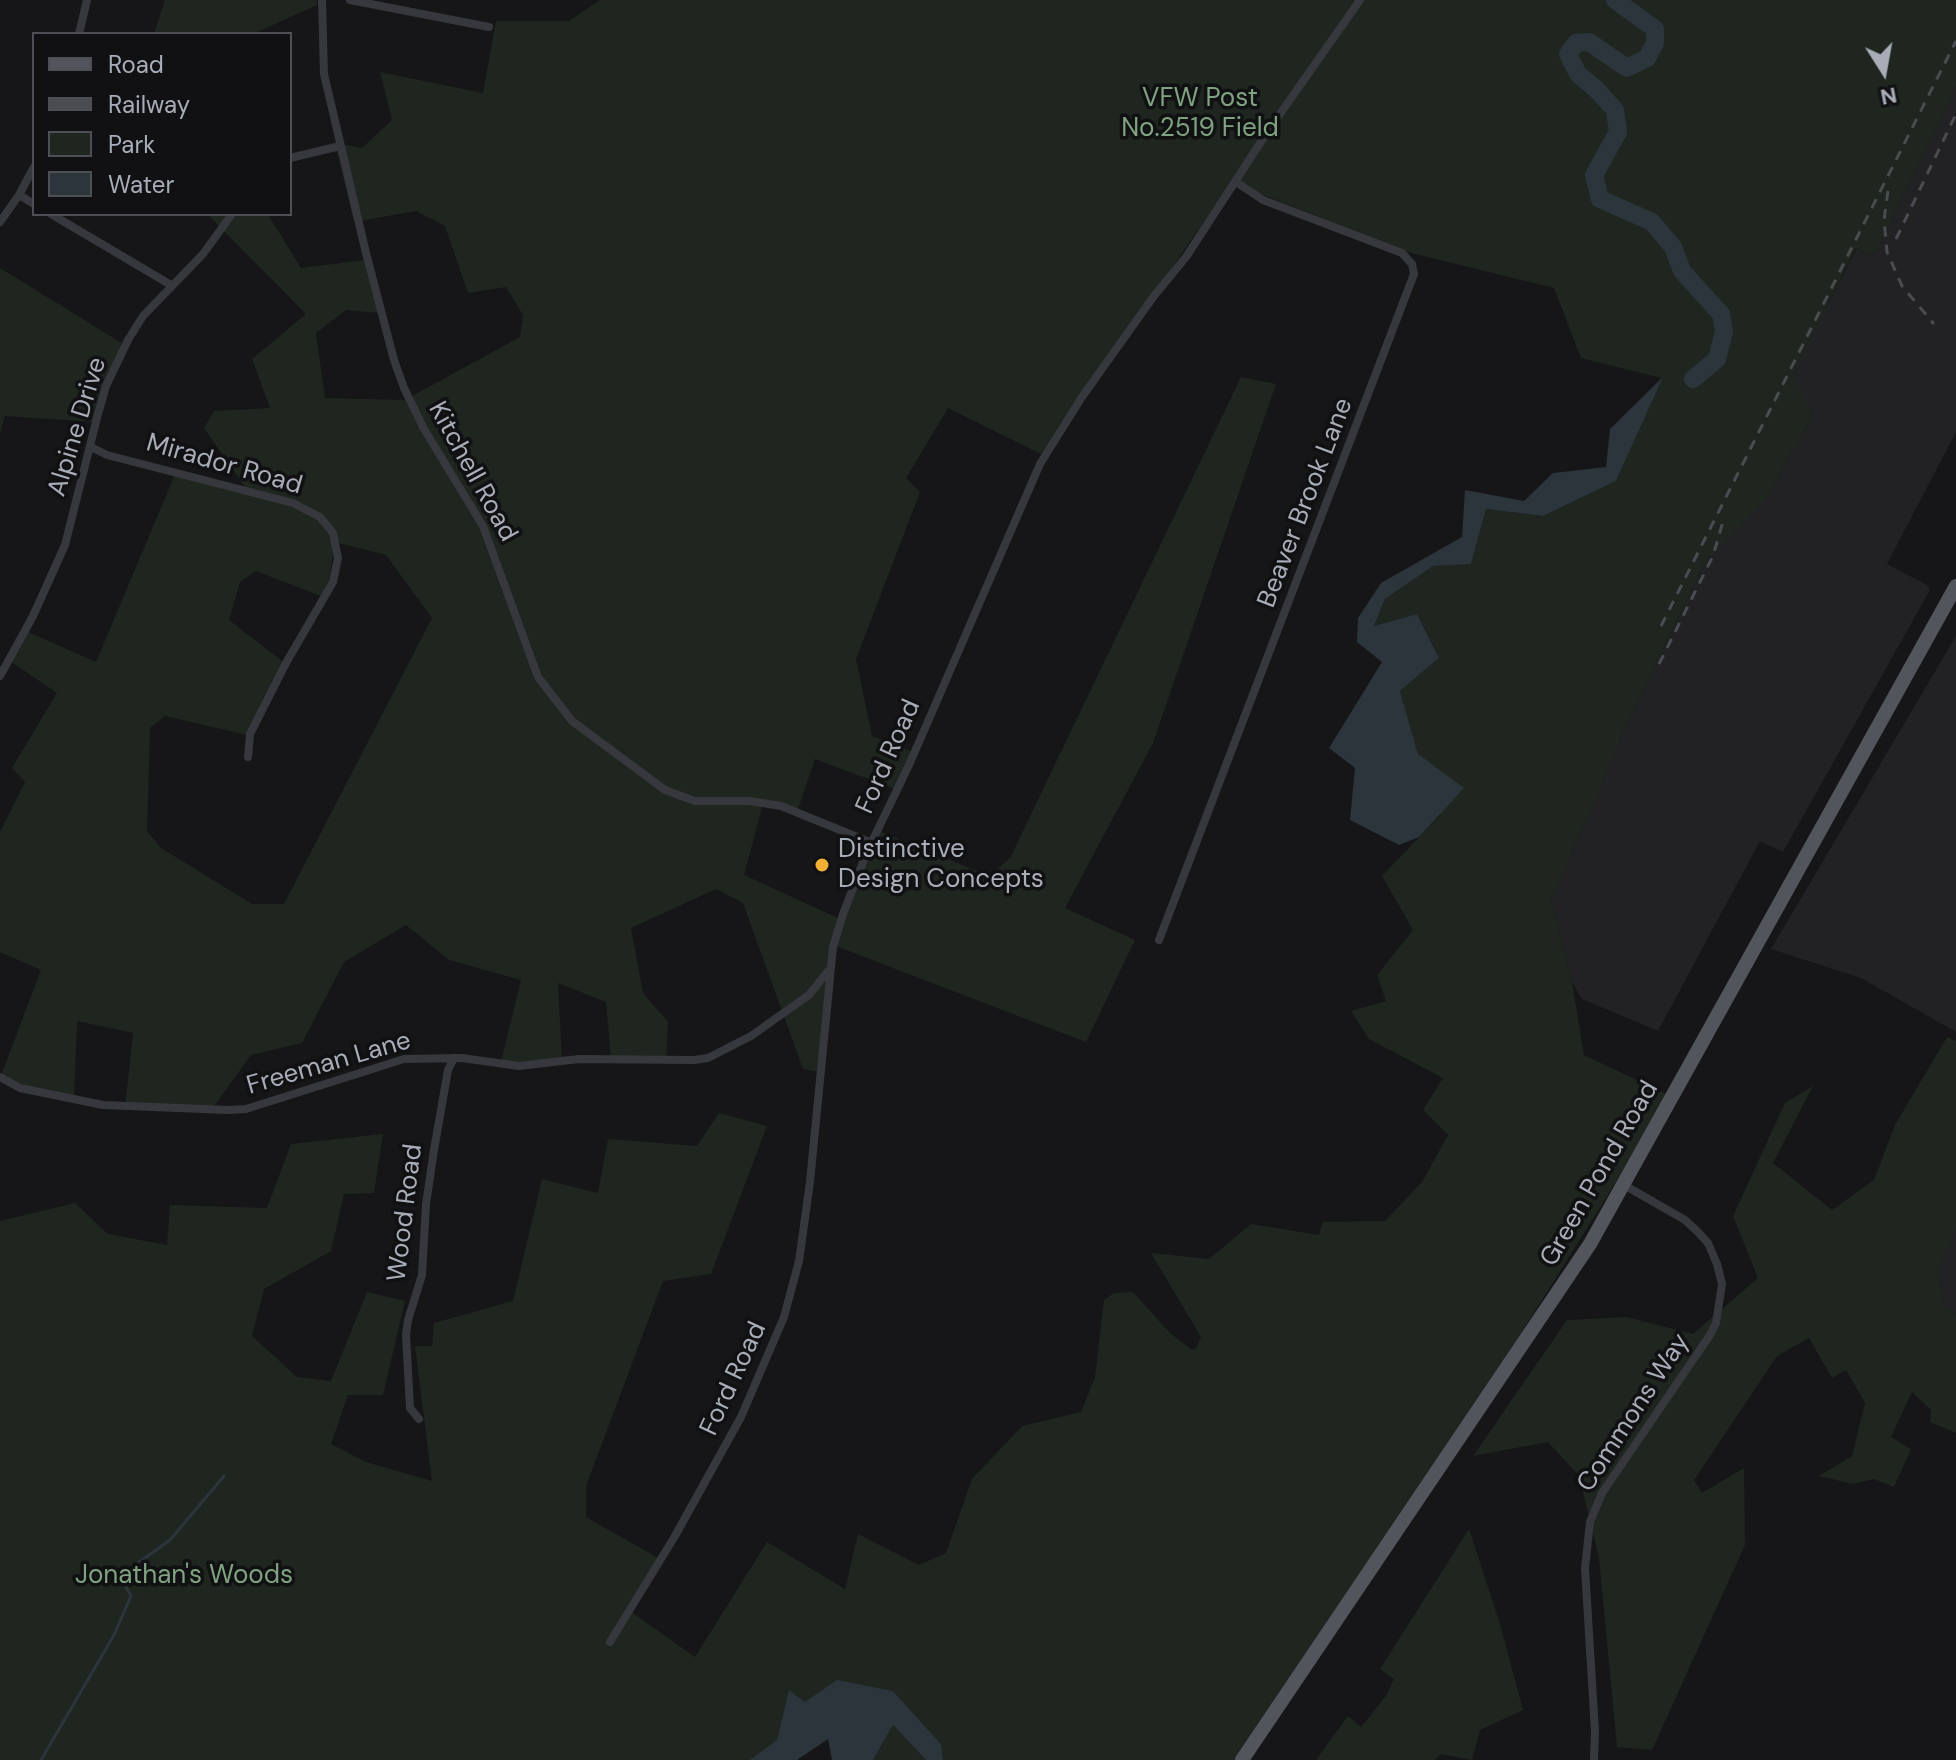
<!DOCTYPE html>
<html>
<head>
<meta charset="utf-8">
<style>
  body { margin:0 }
  #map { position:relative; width:1956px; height:1760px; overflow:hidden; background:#161618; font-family:"DM Sans",sans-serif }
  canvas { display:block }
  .legend { position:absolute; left:32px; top:32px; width:260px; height:184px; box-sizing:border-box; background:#111113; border:2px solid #4d4f55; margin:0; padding:10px 14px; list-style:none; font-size:24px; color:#a8adb8 }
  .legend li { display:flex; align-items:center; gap:16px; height:40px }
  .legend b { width:40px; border:2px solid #4d4f55 }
  .north { position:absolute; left:1844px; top:32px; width:80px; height:80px; -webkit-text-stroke:6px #111113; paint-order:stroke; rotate:169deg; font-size:22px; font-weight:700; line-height:32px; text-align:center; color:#a8adb8 }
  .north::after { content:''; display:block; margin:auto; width:28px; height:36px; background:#a8adb8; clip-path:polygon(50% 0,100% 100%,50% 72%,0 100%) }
</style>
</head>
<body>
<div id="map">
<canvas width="1956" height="1760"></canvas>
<ul class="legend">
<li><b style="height:10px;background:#53555c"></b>Road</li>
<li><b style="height:10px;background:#4a4c52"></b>Railway</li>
<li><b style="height:22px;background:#1e261f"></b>Park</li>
<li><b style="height:22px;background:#2c353c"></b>Water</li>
</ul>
<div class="north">N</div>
</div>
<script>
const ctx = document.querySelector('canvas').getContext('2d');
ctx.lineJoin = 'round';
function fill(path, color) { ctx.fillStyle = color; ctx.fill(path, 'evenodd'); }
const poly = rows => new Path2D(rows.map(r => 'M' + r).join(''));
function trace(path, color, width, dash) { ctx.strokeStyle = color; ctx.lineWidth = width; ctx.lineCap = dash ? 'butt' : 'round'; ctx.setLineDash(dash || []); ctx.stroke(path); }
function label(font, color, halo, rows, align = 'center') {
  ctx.font = font + ' "DM Sans",sans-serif'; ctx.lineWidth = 7; ctx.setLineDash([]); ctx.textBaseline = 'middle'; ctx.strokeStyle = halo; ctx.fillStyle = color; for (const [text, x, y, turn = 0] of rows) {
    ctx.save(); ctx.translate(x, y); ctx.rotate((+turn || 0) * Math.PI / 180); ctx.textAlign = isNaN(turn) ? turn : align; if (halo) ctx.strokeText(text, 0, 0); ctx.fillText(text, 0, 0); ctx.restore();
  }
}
fill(poly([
  [1956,86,1956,432,1887,564,1927,585,1930,590,1783,852,1760,841,1658,1031,1582,999,1572,982,1551,899,1603,782,1610,761,1704,564,1766,500,1813,414,1791,375,1857,248,1875,255],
  [1956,636,1956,1032,1861,978,1771,949],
  [1956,1229,1956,1313,1944,1306,1937,1268]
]), '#222225');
fill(poly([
  [165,0,317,0,317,5,253,34,154,34],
  [600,0,1956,0,1956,86,1875,255,1856,248,1792,375,1813,414,1766,500,1704,564,1610,761,1603,782,1551,899,1572,982,1584,1055,1666,1094,1624,1169,1497,1372,1236,1760,943,1760,941,1744,893,1691,805,1702,790,1691,797,1727,762,1760,0,1760,0,1221,75,1203,108,1234,167,1245,170,1205,267,1208,291,1144,383,1134,374,1193,344,1194,331,1251,264,1289,252,1336,297,1377,331,1381,367,1292,405,1301,383,1395,348,1395,331,1444,366,1462,432,1481,415,1346,432,1346,434,1323,513,1301,542,1179,598,1193,608,1139,697,1146,719,1113,767,1126,711,1274,663,1281,586,1486,586,1517,660,1559,627,1609,695,1657,767,1542,845,1589,858,1534,919,1565,946,1553,972,1479,1022,1426,1081,1412,1095,1377,1104,1300,1114,1293,1133,1292,1170,1333,1192,1350,1196,1348,1201,1337,1151,1253,1209,1259,1251,1224,1319,1235,1323,1222,1385,1221,1422,1182,1448,1135,1423,1110,1443,1078,1369,1039,1351,1011,1386,1001,1377,975,1413,930,1382,876,1441,814,1418,754,1400,691,1439,658,1417,614,1374,626,1385,599,1433,566,1471,564,1486,509,1543,516,1616,481,1662,378,1581,358,1554,288,1407,252,1231,182,1043,455,948,408,906,478,920,492,856,659,872,736,913,752,898,790,815,759,797,812,763,804,744,875,840,919,877,830,989,876,1010,858,1241,377,1276,384,1153,743,1065,908,1135,940,1086,1042,833,945,819,1072,803,1069,743,903,716,889,631,928,643,993,668,1022,666,1063,611,1060,606,1002,558,983,562,1062,500,1066,521,980,449,960,406,925,344,962,302,1043,251,1055,212,1109,125,1108,133,1033,77,1021,74,1099,0,1078,41,970,0,952,0,832,25,782,12,768,57,693,10,661,26,631,96,662,176,472,249,493,204,428,214,411,270,408,252,359,306,314,207,214,269,216,301,268,365,260,380,313,346,310,316,333,325,398,405,400,520,337,523,315,506,287,468,293,445,226,416,211,354,222,335,143,362,148,392,120,380,72,483,93,496,21,569,21],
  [335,542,386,555,432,618,284,904,252,904,161,848,147,831,150,728,165,716,247,735,286,664,229,620,240,582,256,571,326,598],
  [0,268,125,345,95,422,5,416,0,433],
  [1947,1037,1956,1041,1956,1229,1937,1268,1944,1306,1956,1313,1956,1433,1930,1422,1931,1410,1912,1392,1891,1437,1911,1449,1894,1487,1874,1479,1853,1484,1819,1476,1852,1456,1865,1403,1846,1370,1832,1378,1809,1338,1777,1356,1694,1480,1702,1493,1744,1468,1745,1545,1652,1750,1617,1747,1599,1558,1579,1476,1548,1442,1473,1456,1567,1320,1627,1317,1693,1334,1758,1278,1733,1216,1785,1103,1813,1086,1773,1163,1832,1210,1874,1180,1895,1125],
  [1469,1529,1500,1624,1523,1710,1480,1730,1472,1760,1441,1754,1435,1760,1316,1760,1348,1716,1361,1727,1386,1696,1394,1679,1380,1669],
  [893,1725,926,1760,873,1760]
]), '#1e261f');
fill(poly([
  [1663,377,1616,481,1543,516,1486,509,1471,564,1433,566,1385,599,1374,626,1417,614,1439,658,1400,691,1418,754,1464,788,1419,837,1399,845,1350,820,1355,768,1329,748,1382,662,1357,642,1358,618,1381,583,1462,537,1465,490,1524,501,1553,473,1606,467,1610,429],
  [837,1680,893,1691,941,1744,943,1760,926,1760,893,1725,873,1760,832,1760,828,1739,797,1760,750,1760,777,1740,789,1690,805,1702]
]), '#2c353c');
trace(poly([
  [41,1760,114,1635,131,1596,120,1576,170,1540,224,1476]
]), '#2c353c', 3);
trace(poly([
  [1615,0,1655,29,1655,43,1647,58,1627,68,1589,42,1576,43,1568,54,1578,74,1596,89,1615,110,1618,132,1594,175,1600,199,1652,222,1673,247,1682,271,1721,314,1724,331,1717,359,1693,379]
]), '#2c353c', 18);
trace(poly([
  [322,0,324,74,366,253,394,360,404,388,424,429,483,526,538,677,572,721,665,790,695,801,750,801,781,806,872,843],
  [350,0,489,27],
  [79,34,87,0],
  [290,158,340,146],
  [19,195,34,204],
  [51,214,171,285],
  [0,222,19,195,34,167],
  [91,447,107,455,293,503,320,517,333,533,338,558,333,582,286,663,250,734,248,757],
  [0,676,33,616,65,545,97,418,106,386,128,340,143,316,203,254,232,214],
  [1159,940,1414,274,1412,264,1402,253,1263,200,1236,182],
  [0,1077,20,1088,103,1105,228,1110,246,1109,404,1059,462,1058,519,1066,579,1059,694,1060,708,1058,751,1036,809,995,829,970],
  [419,1419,410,1408,406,1335,408,1320,422,1275,426,1204,434,1150,448,1070,454,1058],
  [610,1642,675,1536,741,1417,784,1317,799,1261,810,1182,833,947,843,914,867,852,909,765,1040,464,1082,397,1154,296,1186,257,1268,131,1360,0],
  [1594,1760,1595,1731,1585,1568,1590,1522,1602,1493,1710,1335,1716,1323,1722,1284,1717,1264,1708,1243,1698,1232,1685,1220,1624,1185]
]), '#37383d', 8);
trace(poly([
  [1242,1760,1590,1244,1956,586]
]), '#53555c', 14);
trace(poly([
  [1888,191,1884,220,1887,252,1902,286,1934,324],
  [1896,239,1956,114],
  [1661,626,1956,41],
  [1659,664,1713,556,1724,518]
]), '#4a4c52', 3, [10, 8]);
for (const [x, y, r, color] of [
  [822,865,8,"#f2b134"]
]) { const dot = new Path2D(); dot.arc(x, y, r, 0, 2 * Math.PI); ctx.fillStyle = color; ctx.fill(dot); trace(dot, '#111113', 3); }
label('26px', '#7fa381', '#111113', [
  ["VFW Post",1200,99],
  ["No.2519 Field",1200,129],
  ["Jonathan's Woods",184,1576]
]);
label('26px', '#a8adb8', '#111113', [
  ["Alpine Drive",78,427,-73],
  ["Mirador Road",224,465,16],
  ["Kitchell Road",472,472,61],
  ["Beaver Brook Lane",1306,503,-69],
  ["Ford Road",889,757,-66],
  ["Freeman Lane",329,1064,-16],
  ["Green Pond Road",1600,1174,-60],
  ["Wood Road",406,1213,-83],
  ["Ford Road",734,1379,-65],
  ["Commons Way",1634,1413,-57]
]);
label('26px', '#a8adb8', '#111113', [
  ["Distinctive",838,850],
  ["Design Concepts",838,880]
], 'left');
</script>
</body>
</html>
